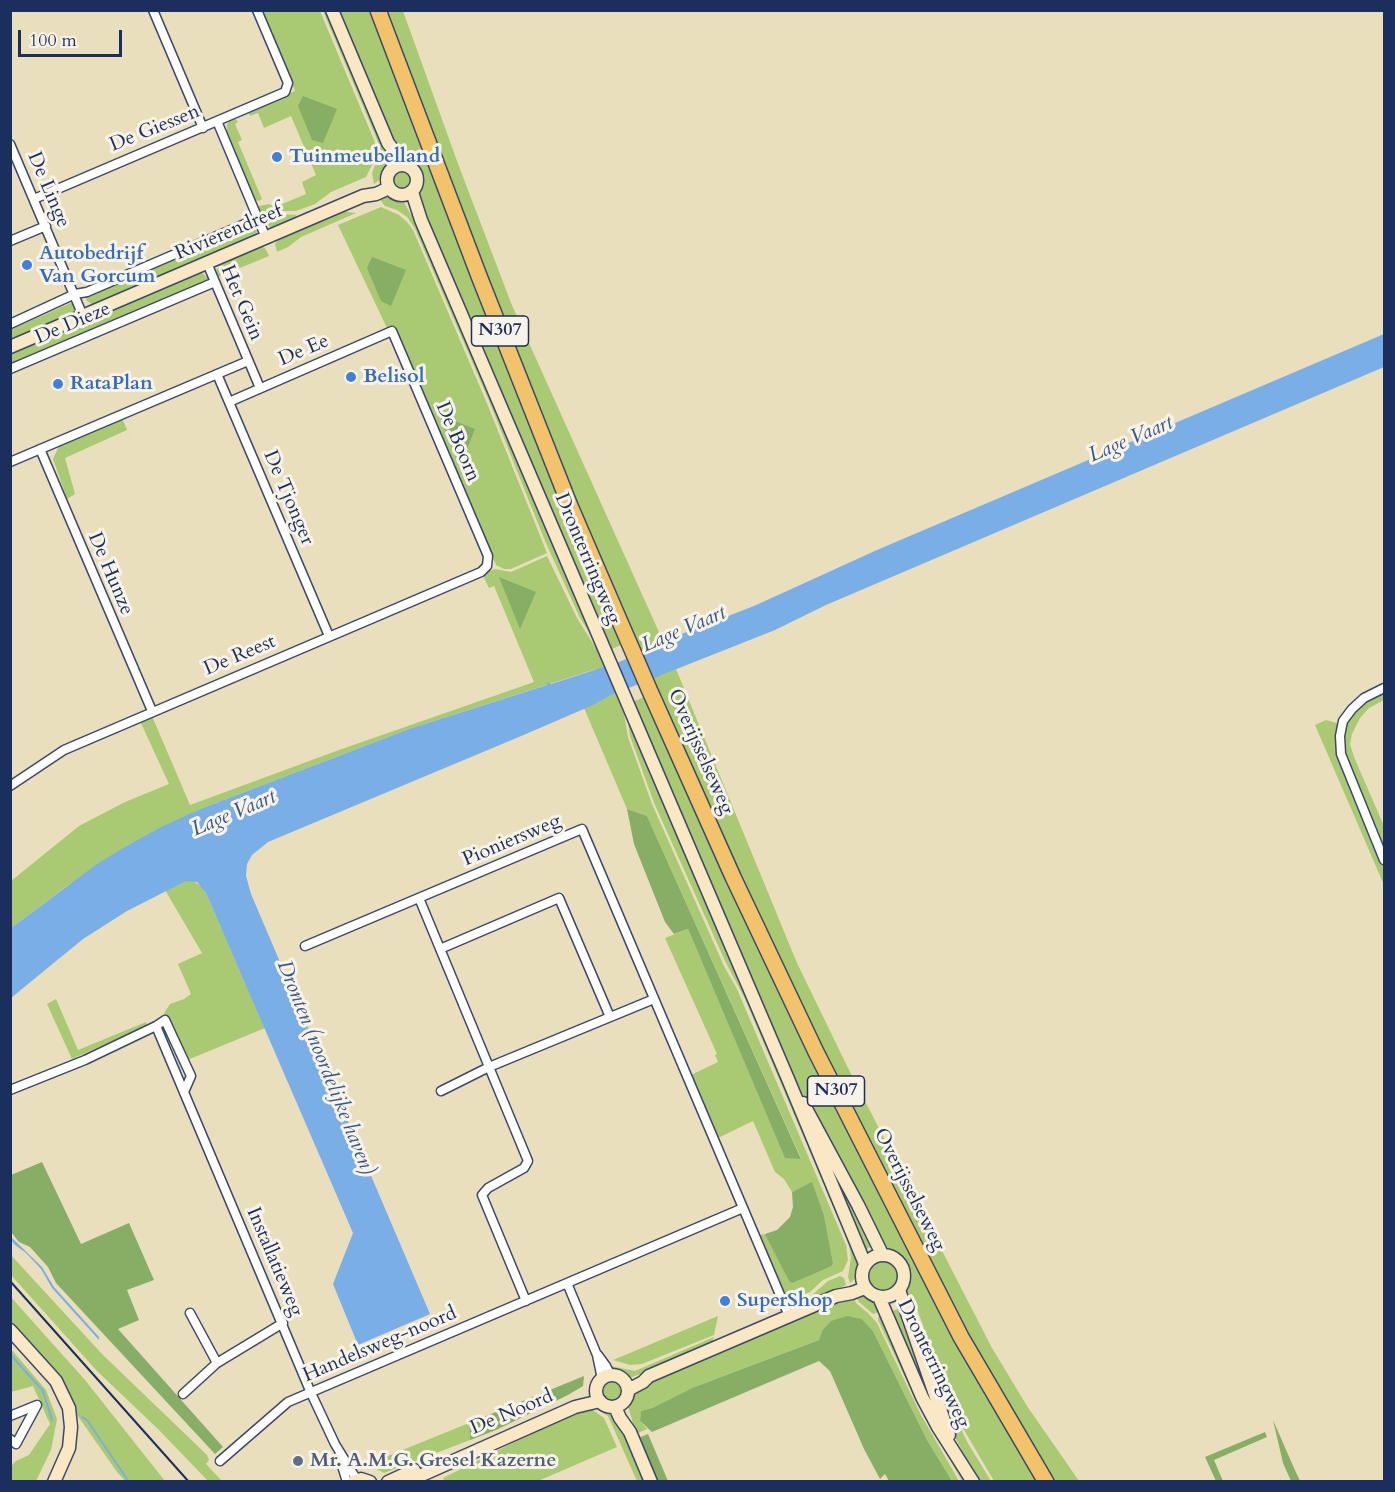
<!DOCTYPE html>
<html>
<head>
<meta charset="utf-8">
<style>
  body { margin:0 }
  #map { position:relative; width:1395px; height:1492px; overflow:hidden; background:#eadfbc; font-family:Cardo,serif }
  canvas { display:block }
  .frame { position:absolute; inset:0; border:12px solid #1b2f5e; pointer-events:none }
  .scale { position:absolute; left:18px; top:30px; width:104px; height:27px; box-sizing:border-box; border:3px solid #1b2f5e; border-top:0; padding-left:8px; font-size:18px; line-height:21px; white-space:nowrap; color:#1b2f5e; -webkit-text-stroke:4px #f7f3e8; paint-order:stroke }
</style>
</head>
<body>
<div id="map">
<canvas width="1395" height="1492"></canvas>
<div class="frame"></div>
<div class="scale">100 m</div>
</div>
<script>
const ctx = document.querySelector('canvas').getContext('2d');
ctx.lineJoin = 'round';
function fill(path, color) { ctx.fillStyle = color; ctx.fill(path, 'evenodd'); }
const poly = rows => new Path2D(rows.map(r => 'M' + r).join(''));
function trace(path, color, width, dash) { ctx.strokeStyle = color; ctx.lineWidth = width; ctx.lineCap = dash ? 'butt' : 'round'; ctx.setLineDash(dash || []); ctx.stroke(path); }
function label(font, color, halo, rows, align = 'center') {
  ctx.font = font + ' Cardo,serif'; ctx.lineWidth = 6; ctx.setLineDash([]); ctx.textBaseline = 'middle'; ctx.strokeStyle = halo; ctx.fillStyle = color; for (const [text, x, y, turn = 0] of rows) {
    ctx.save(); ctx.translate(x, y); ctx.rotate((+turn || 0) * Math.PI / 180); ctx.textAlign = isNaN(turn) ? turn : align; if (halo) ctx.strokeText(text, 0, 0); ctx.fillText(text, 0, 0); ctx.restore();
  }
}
fill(poly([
  [261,11,320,11,374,140,376,150,373,163,366,177,331,192,315,204,296,211,279,211,262,217,258,208,259,206,269,204,275,207,306,194,302,182,316,175,291,116,264,128,258,113,250,116,249,114,250,111,295,91],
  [323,11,329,11,379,133,388,159,388,167,383,177,374,184,372,173,378,157,378,142],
  [337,11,374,11,623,644,612,649,613,655,611,656,425,218,417,192,420,184,420,174,414,166,403,159,399,153],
  [384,11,403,11,457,161,511,303,663,641,638,654,589,539],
  [234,117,238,122,235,124,242,140,238,142,262,199,259,201,255,200,227,136,227,124],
  '393 180a9 9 0 1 1 18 0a9 9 0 1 1-18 0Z',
  [387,194,403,201,420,230,600,650,580,618,545,541,489,401,415,229,407,217,397,210,385,206,381,201,379,197],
  [381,207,399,215,407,222,413,230,486,401,547,553,511,569,504,569,496,565,394,326,387,328,338,225],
  [342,211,356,213,301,237,288,247,277,252,275,244,280,237],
  [279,214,296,215,297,217,282,227,272,228,265,223,263,220],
  [251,225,257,227,256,237,95,306,87,301,86,298,90,294],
  [260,246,265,248,269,256,218,277,216,270,224,260],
  [202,273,208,278,208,281,11,366,11,352],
  [71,303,76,306,74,316,11,343,10,330],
  [122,418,153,491,127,430,65,458,75,494,67,499,53,459,59,446],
  [547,556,577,618,597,650,605,668,593,670,409,729,203,808,130,844,67,886,11,928,11,881,79,826,125,802,169,784,140,721,152,716,190,805,339,750,534,682,494,586,489,588,484,578,487,572,495,569,511,572],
  [676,669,797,963,849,1070,992,1348,1027,1406,1079,1481,1051,1481,994,1388,878,1166,648,679],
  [1384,692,1384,700,1369,708,1360,718,1352,734,1350,744,1354,757,1384,826,1384,851,1345,755,1344,735,1346,723,1352,712,1366,699],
  [615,693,624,714,628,737,652,804,724,966,737,989,846,1245,848,1260,843,1271,823,1280,810,1292,790,1301,786,1299,760,1235,765,1234,770,1241,789,1281,792,1282,832,1266,833,1263,824,1215,812,1183,792,1192,784,1179,775,1172,753,1121,718,1138,691,1075,718,1062,715,1055,717,1054,665,938,688,929,785,1157,801,1158,647,816,627,809,584,708],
  [631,696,635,701,646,696,837,1112,846,1124,1040,1481,994,1481,961,1425,945,1385,914,1301,911,1299,905,1301,903,1290,907,1276,905,1266,899,1258,886,1250,792,1075,628,697],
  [626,711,860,1266,857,1277,850,1283,848,1277,851,1257,849,1244,745,999,725,961,654,803,630,736],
  [1326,720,1340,724,1346,774,1384,865,1384,885,1315,725],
  [192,880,201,886,206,893,265,1028,185,1061,164,1013,170,1004,184,999,191,994,178,964,202,953,165,890,186,881],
  [56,999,78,1050,146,1022,147,1026,72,1059,47,1004],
  [805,1111,875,1245,862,1251],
  [10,1254,102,1354,207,1455,209,1460,206,1464,222,1481,208,1481,159,1430,97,1371,11,1275],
  [885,1260,895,1266,898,1277,893,1287,886,1290,879,1290,870,1283,868,1272,874,1263],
  [840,1276,844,1278,846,1285,802,1306,793,1304,812,1295,828,1281],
  [866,1294,874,1298,882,1311,873,1314,859,1302,855,1295],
  [10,1296,85,1380,165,1481,125,1481,117,1472,75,1412,54,1372,11,1324],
  [852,1296,857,1304,868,1313,877,1323,921,1415,959,1481,952,1481,927,1440,873,1331,862,1319,822,1331,819,1340,692,1388,652,1408,641,1411,640,1421,647,1429,636,1434,628,1406,635,1390,670,1371,828,1303],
  [910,1303,913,1306,924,1334,948,1404,969,1445,991,1481,977,1481,946,1419],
  [902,1307,941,1427,888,1313],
  [883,1314,967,1481,962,1481,918,1405,878,1320,878,1317],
  [718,1316,714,1335,642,1364,630,1365,613,1360],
  [714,1337,712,1343,654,1369,632,1377,624,1376,614,1371,611,1366,635,1371],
  [11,1349,46,1390,57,1419,51,1450,36,1481,11,1481,11,1466,16,1461,29,1455,50,1424,33,1386,11,1392],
  '603 1391a10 10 0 1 1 20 0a10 10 0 1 1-20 0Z',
  [596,1405,613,1413,648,1481,637,1481,608,1416,593,1407],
  [590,1408,604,1418,617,1447,538,1481,445,1482,443,1478,572,1413],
  [469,1423,470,1440,384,1473,373,1467,363,1466]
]), '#a9ca73');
fill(poly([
  [303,96,337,109,323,143,312,140,298,106],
  [372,257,406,270,391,306,381,301,367,268],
  [439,415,475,429,460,467],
  [499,577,536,592,520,629],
  [627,809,647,816,801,1159,785,1158,688,929,674,934,665,922,634,844],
  [42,1162,81,1244,129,1223,154,1280,127,1290,139,1320,118,1329,223,1447,215,1454,56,1283,48,1267,30,1247,19,1242,11,1232,11,1175],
  [812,1182,824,1215,833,1263,832,1266,792,1283,789,1281,765,1234,777,1230,790,1217,793,1207,792,1192],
  [847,1316,862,1319,873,1331,927,1440,952,1481,889,1481,885,1474,880,1479,864,1449,830,1371,819,1361,652,1432,640,1421,641,1411,652,1408,692,1388,819,1340,822,1331,831,1321],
  [584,1376,583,1386,568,1395,496,1430,470,1440,469,1423],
  [1273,1420,1294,1468,1300,1481,1291,1481,1283,1463],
  [1265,1432,1267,1437,1214,1460,1223,1481,1216,1481,1205,1457],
  [648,1434,668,1481,656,1481,638,1438]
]), '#86ae65');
fill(poly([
  [1384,334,1384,367,826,605,775,630,611,695,593,705,526,734,268,842,252,855,247,864,246,876,251,894,430,1314,358,1345,333,1284,353,1233,206,893,197,882,186,881,127,911,83,939,11,998,11,928,97,864,130,844,163,826,203,808,409,729,547,685,547,682,551,684,619,662,652,648,653,645,754,606,877,550],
  [11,1237,42,1267,54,1287,99,1337,99,1340,52,1288,41,1269,26,1253,15,1245,11,1240]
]), '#79aee7');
trace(poly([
  [10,1354,43,1391,52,1420],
  [82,1417,87,1420,129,1482]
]), '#79aee7', 2);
const street = poly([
  [153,10,203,128],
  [217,121,266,238],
  [10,144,83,316],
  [34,199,285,92,288,83,257,10],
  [10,241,46,226],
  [207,263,260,388],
  [10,324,75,294,87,292,247,223,258,221],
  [10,369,215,282],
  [217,374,329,636],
  [40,449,152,711],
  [10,462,248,361],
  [1384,688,1364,698,1352,709,1343,721,1340,736,1341,754,1384,860],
  [10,786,64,750,481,572,487,566,488,556,392,331,229,402],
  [419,898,528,1161,524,1168,488,1188,482,1195,526,1301],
  [305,946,582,829,789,1316],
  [440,949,559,898,610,1017],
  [156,1026,311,1393,335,1444,357,1480],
  [10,1090,85,1060,156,1026,165,1020,191,1076,184,1092],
  [441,1091,489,1067,654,999],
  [567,1283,597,1355,602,1379],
  [190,1313,217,1363],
  [598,1355,606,1366,611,1376],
  [183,1394,217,1363,283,1323],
  [10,1416,37,1405,16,1444,10,1439],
  [339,1456,347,1482],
  [220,1461,288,1402,743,1208]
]);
const secondary = poly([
  [332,10,388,143,395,152,401,165],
  '387 180a15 15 0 1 1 30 0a15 15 0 1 1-30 0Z',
  [412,192,421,220,788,1079,865,1264],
  [10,347,363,196,376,194,389,188],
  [803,1103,858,1205,882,1254],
  '862 1276a21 21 0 1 1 42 0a21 21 0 1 1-42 0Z',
  [899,1290,949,1435],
  [879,1297,922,1397,938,1427,973,1482],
  [10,1330,56,1381,69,1408,71,1427,69,1448,54,1482],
  '596 1391a16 16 0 1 1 32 0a16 16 0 1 1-32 0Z',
  [628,1390,643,1382,649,1376,836,1296,852,1293,865,1288],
  [615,1407,620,1418,630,1432,651,1482],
  [354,1482,361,1479,370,1482],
  [388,1482,414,1470],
  [406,1482,575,1407,600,1401]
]);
const highway = poly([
  [378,10,479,276,570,506,649,689,733,877,816,1052,961,1337,1046,1482]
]);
trace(street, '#3a496c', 11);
trace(secondary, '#3a496c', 15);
trace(highway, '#3a496c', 18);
trace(street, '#fff', 8);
trace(secondary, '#fae7c3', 12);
trace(highway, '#f2c36a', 15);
trace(poly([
  [10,1281,189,1482]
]), '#1b2f5e', 2);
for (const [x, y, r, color] of [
  [277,157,6,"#3f7fe0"],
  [27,265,6,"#3f7fe0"],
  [351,377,6,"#3f7fe0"],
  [58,384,6,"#3f7fe0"],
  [725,1301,6,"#3f7fe0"],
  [298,1461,6,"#5c6f8a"]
]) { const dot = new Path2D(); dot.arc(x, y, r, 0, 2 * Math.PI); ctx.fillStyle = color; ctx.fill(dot); trace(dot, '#f7f3e8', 2); }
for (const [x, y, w] of [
  [500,331,57],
  [836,1091,57]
]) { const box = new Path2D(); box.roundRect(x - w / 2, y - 15, w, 30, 4.5); ctx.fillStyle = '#f7f3e8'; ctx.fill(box); trace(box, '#1b2f5e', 1.5); }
label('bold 18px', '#1b2f5e', null, [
  ["N307",500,331],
  ["N307",836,1091]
]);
label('20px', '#1b2f5e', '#f7f3e8', [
  ["De Giessen",155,129,-22],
  ["De Linge",48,190,67],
  ["Rivierendreef",229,233,-23],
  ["Het Gein",241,303,67],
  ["De Dieze",73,324,-23],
  ["De Ee",304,351,-23],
  ["De Boorn",457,442,67],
  ["De Tjonger",288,498,67],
  ["Dronterringweg",587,559,67],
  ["De Hunze",110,574,67],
  ["De Reest",240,656,-23],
  ["Overijsselseweg",700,752,66],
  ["Pioniersweg",512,841,-23],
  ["Overijsselseweg",909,1190,63],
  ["Installatieweg",274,1262,67],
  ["Handelsweg-noord",380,1345,-23],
  ["Dronterringweg",933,1364,64],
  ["De Noord",512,1413,-23]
]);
label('bold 20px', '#366cbe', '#f7f3e8', [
  ["Tuinmeubelland",289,157],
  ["Autobedrijf",39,254],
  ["Van Gorcum",39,277],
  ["Belisol",363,377],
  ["RataPlan",70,384],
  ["SuperShop",737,1301]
], 'left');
label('bold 20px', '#4e5e75', '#f7f3e8', [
  ["Mr. A.M.G. Gresel Kazerne",310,1461]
], 'left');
label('italic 21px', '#375587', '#f7f3e8', [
  ["Lage Vaart",1131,440,-23],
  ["Lage Vaart",684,630,-23],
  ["Lage Vaart",234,814,-23],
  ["Dronten (noordelijke haven)",325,1068,68]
]);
</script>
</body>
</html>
